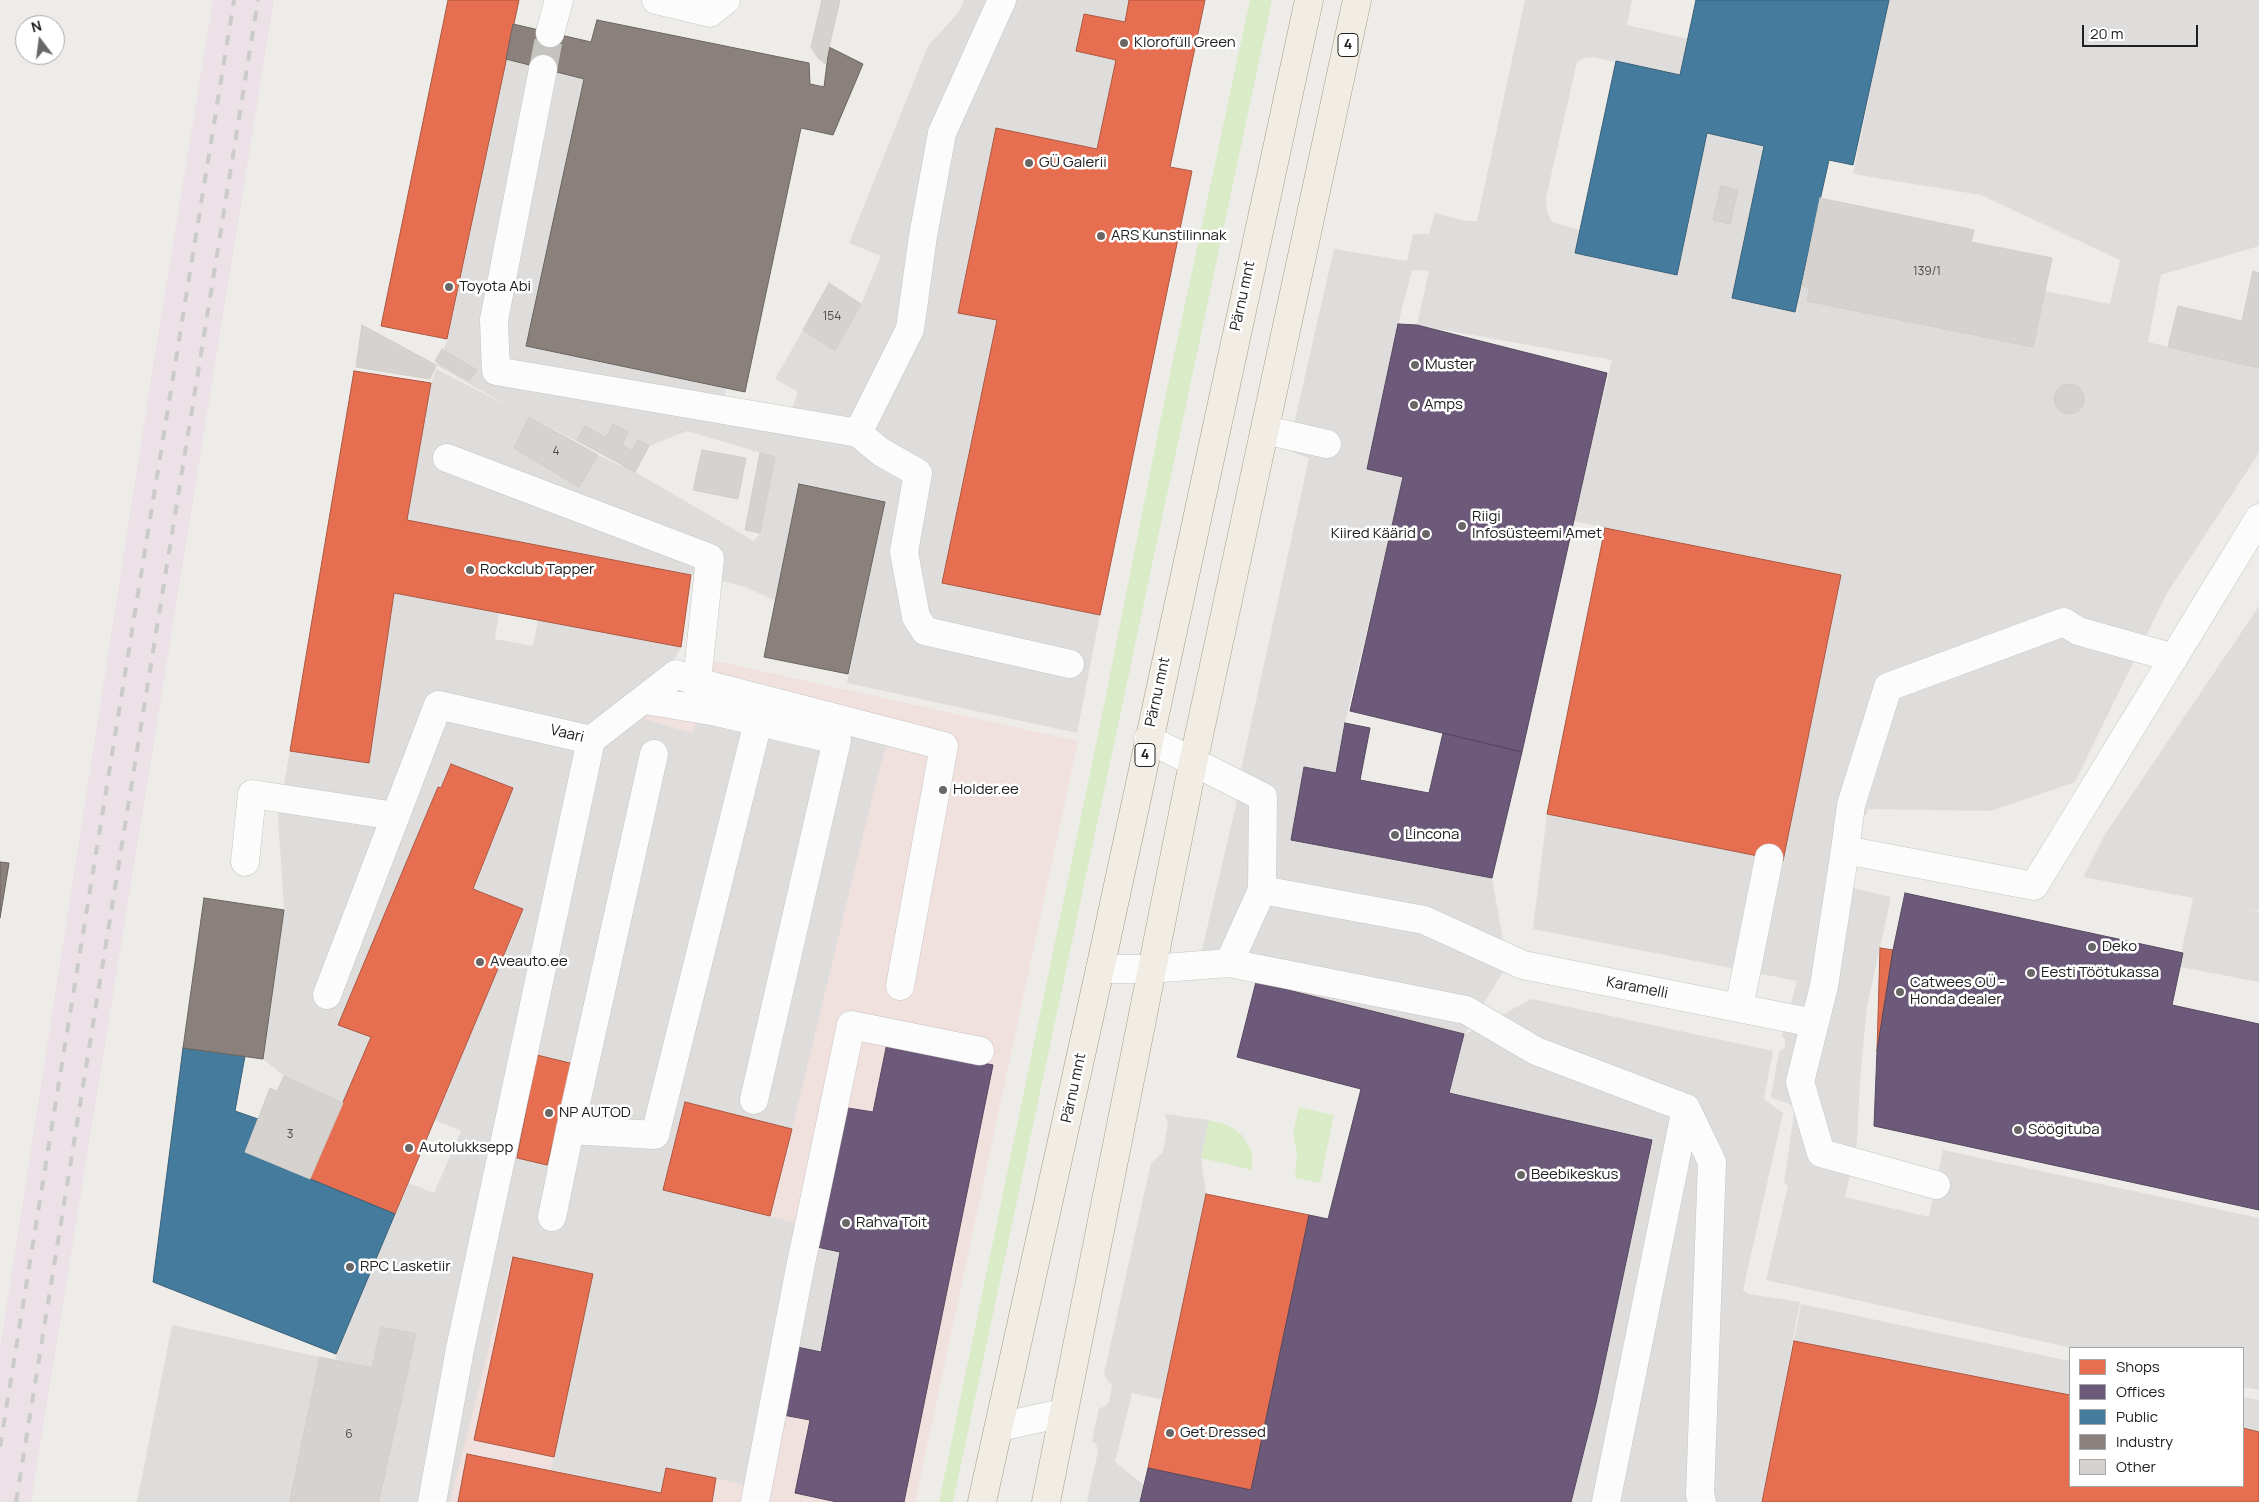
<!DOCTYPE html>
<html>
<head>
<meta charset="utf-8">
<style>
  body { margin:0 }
  #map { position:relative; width:2259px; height:1502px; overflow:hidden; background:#eeece8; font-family:Manrope,sans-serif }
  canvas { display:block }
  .legend { position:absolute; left:2069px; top:1347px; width:175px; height:140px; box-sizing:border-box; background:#fff; border:1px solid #a6a6a6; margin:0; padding:6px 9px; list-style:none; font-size:15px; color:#202020 }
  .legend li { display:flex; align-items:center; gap:10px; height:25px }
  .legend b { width:25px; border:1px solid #a6a6a6 }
  .north { position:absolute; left:15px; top:15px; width:50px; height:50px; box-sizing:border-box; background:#fff; border:1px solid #a6a6a6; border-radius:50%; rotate:345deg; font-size:14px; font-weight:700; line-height:20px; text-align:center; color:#202020 }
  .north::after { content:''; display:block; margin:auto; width:18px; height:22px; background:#686766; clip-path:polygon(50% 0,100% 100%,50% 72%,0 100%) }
  .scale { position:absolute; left:2082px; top:25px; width:116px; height:22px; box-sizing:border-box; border:2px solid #202020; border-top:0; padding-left:6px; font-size:15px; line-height:18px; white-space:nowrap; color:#202020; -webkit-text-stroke:4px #fff; paint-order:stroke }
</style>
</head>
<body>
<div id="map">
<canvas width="2259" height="1502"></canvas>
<ul class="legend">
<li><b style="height:14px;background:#e76f51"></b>Shops</li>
<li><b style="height:14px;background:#6d597a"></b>Offices</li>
<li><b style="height:14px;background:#457b9d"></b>Public</li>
<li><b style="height:14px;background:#8a817c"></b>Industry</li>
<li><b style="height:14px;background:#d5d2cf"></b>Other</li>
</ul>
<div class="north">N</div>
<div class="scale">20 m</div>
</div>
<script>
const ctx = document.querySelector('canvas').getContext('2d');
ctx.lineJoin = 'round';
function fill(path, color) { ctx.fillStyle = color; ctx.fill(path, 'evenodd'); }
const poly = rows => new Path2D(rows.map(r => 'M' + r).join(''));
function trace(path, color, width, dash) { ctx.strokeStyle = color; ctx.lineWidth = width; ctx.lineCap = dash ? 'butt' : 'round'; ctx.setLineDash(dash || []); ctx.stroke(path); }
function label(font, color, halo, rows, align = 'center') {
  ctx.font = font + ' Manrope,sans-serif'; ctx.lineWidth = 5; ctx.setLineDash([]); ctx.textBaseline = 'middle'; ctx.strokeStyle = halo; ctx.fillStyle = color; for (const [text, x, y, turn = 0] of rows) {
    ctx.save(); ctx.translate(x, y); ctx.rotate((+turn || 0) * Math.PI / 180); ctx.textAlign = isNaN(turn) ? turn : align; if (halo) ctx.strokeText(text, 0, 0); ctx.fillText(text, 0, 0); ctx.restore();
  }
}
fill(poly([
  [716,661,1078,741,915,1502,450,1502,520,1157,621,726]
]), '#f0e0de');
fill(poly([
  [213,0,274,0,31,1502,0,1502,0,1348,155,353]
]), '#ebe1e7');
fill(poly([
  [1250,0,1272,0,953,1502,939,1502,1106,696,1162,412],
  [1299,1107,1334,1115,1320,1183,1295,1178,1297,1153,1293,1134],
  [1209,1120,1228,1125,1242,1135,1252,1152,1252,1170,1201,1158]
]), '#daebc7');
fill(poly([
  [964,0,1129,0,1125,22,1084,15,1077,51,1116,60,1097,149,996,128,958,312,997,320,942,582,1100,615,1077,733,847,683,884,502,799,484,776,601,743,586,691,575,407,520,431,383,436,369,510,407,436,365,448,339,506,59,584,79,726,388,721,420,792,409,798,392,775,379,803,330,835,351,861,304,881,256,849,243,928,46,959,12],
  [530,417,624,466,624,467,598,455,579,486,514,447],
  [687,431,775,457,760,533,754,541,635,472,649,446],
  [1525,0,1632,0,1627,25,1688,39,1680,75,1592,57,1584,58,1577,62,1546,198,1547,212,1552,222,1580,230,1575,253,1677,275,1707,133,1764,146,1732,299,1794,312,1802,286,1809,288,1807,301,2033,347,2045,291,2110,304,2120,260,1981,195,1853,174,1889,0,2259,0,2259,246,2161,275,2148,342,2259,368,2259,453,2167,593,2075,782,1991,811,1869,809,1845,850,1840,885,1891,897,1867,1006,1860,1080,1857,1143,1845,1197,1929,1217,1943,1150,2259,1218,2259,1390,2243,1387,2243,1348,2072,1348,1766,1280,1788,1186,1784,1183,1795,1106,1772,1098,1771,1096,1779,1052,1785,1047,1785,1040,1782,1036,1797,981,1533,929,1547,814,1783,861,1841,575,1573,521,1612,360,1417,325,1429,271,1412,270,1398,324,1403,477,1345,723,1336,773,1304,767,1291,840,1492,878,1506,958,1503,972,1465,1034,1532,999,1773,1051,1764,1099,1783,1113,1743,1290,1749,1294,1800,1302,1762,1502,1567,1502,1651,1140,1449,1093,1464,1034,1256,982,1200,958,1235,810,1242,765,1309,458,1292,452,1294,424,1334,249,1407,261,1413,234,1429,234,1435,213,1466,221,1477,221],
  [394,593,499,613,495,639,533,646,538,620,681,647,644,719,693,734,703,696,887,743,873,794,792,1129,685,1102,664,1189,821,1230,840,1252,821,1352,798,1347,765,1489,666,1468,661,1493,551,1470,593,1275,512,1256,450,1502,380,1502,416,1334,381,1327,372,1368,336,1360,336,1354,409,1183,434,1193,461,1131,435,1120,523,909,474,890,512,788,451,764,441,788,438,787,427,813,338,1025,371,1037,343,1103,284,1076,263,1059,284,910,278,817,290,751,369,763],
  [537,1055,573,1064,547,1163,517,1158],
  [2259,606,2259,911,2246,909,2259,912,2259,982,2180,967,2183,953,2182,949,2193,898,2083,877,2106,833],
  [1165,1114,1209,1120,1201,1158,1206,1194,1162,1400,1132,1393,1115,1462,1144,1485,1140,1502,1087,1502,1098,1451,1096,1444,1092,1441,1099,1408,1104,1407,1109,1402,1112,1385,1109,1383,1104,1374,1151,1163,1163,1152,1168,1122],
  [1801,1304,2070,1361,2070,1395,1794,1341],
  [172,1325,320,1357,288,1502,137,1502],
  [2243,1397,2259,1400,2259,1432,2243,1429]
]), '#dedddc');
const shops = poly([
  [448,0,519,0,447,339,381,326,448,0],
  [1129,0,1205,0,1170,167,1192,171,1100,615,942,583,997,320,958,313,996,128,1097,149,1116,60,1076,51,1084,14,1125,22,1129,0],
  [354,371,431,383,407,520,691,575,681,647,394,593,369,763,290,751,354,371],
  [1605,528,1841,575,1783,861,1547,814,1605,528],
  [451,764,513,788,473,889,523,909,395,1214,310,1179,371,1037,338,1025,427,813,438,787,441,788,451,764],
  [1880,948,1893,950,1877,1051,1880,948],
  [537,1055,574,1064,547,1165,517,1158,537,1055],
  [685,1102,792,1129,770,1216,663,1190,685,1102],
  [1206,1194,1309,1215,1251,1490,1148,1468,1206,1194],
  [513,1257,593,1274,554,1457,474,1440,513,1257],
  [1794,1341,2070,1395,2070,1486,2243,1486,2243,1428,2259,1432,2259,1502,1762,1502,1794,1341],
  [467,1454,661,1493,666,1468,716,1478,712,1502,458,1502,467,1454]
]);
fill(shops, '#e76f51');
trace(shops, '#ab5742', 1);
const offices = poly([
  [1398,324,1417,325,1607,373,1522,752,1350,711,1403,477,1367,469,1398,324],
  [1345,723,1370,728,1360,780,1429,793,1443,733,1522,752,1492,878,1291,840,1304,767,1336,773,1345,723],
  [1905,893,2183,953,2172,1005,2259,1024,2259,1210,1874,1126,1877,1051,1893,950,1905,893],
  [1256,982,1464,1034,1449,1093,1652,1140,1596,1403,1571,1502,1140,1502,1148,1468,1251,1490,1309,1215,1328,1219,1361,1089,1237,1057,1256,982],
  [887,1043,993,1065,904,1502,837,1502,795,1493,810,1420,783,1415,797,1347,821,1352,840,1252,817,1247,848,1108,873,1112,887,1043]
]);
fill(offices, '#6d597a');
trace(offices, '#56485f', 1);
const public = poly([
  [1696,0,1889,0,1853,165,1829,160,1795,312,1732,298,1764,146,1707,133,1677,275,1575,253,1616,61,1680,75,1696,0],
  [183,1048,245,1056,235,1111,258,1119,245,1152,395,1214,336,1354,153,1282,183,1048]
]);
fill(public, '#457b9d');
trace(public, '#3a6078', 1);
const industry = poly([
  [597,20,809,63,810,84,824,87,829,47,863,64,833,135,801,128,745,392,526,346,584,79,506,59,513,24,591,42,597,20],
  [799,484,885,502,848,674,764,657,799,484],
  [0,862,9,863,0,918,0,862],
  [204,898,284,910,263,1059,183,1048,204,898]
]);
fill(industry, '#8a817c');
trace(industry, '#6a6460', 1);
const building = poly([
  [822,0,840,0,825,64,818,58,811,47,822,0],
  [1721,186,1738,190,1730,224,1713,220,1721,186],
  [1820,198,1974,230,1971,242,2052,258,2033,347,1807,301,1809,288,1802,286,1820,198],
  [2253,271,2259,273,2259,368,2168,347,2178,306,2242,321,2253,271],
  [829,283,861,304,835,351,803,330,829,283],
  [362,325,436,365,430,379,356,367,362,325],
  [442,349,477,370,469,381,435,361,442,349],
  '2054 399a15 15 0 1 1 30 0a15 15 0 1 1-30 0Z',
  [529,417,598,455,579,487,514,448,529,417],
  [613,424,628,432,622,445,632,451,638,440,649,446,635,472,577,440,585,426,606,438,613,424],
  [702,450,746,458,738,499,693,490,702,450],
  [760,453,775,457,760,533,745,530,760,453],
  [284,1076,343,1103,310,1179,245,1152,270,1088,277,1091,284,1076],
  [381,1327,416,1334,379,1502,289,1502,320,1357,372,1368,381,1327]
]);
fill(building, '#d5d2cf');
trace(building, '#d1cec9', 1);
trace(poly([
  [543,69,550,33]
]), '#c5c3c0', 28, [28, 14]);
const minor = poly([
  [656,0,710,13,726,0],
  [550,33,559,0],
  [543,69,494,320,496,371,858,433,910,329,923,236,942,133,1002,0],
  [1265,430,1327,444],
  [858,433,881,452,918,473,904,552,916,617,925,631,1070,664],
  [447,458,710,558,697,682],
  [645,700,717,712,837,740,754,1100],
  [1845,850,1851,805,1888,687,2064,622,2078,631,2174,658],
  [245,862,252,794,395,816],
  [1262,890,1424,920,1523,965,1814,1023],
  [1229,963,1466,1010,1536,1051,1686,1108,1712,1162,1700,1494,1702,1502],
  [1100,969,1150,969,1229,963,1262,890,1263,797,1148,739],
  [327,995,438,705,591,740,676,674,697,682,944,746,900,986],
  [1739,1008,1769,858],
  [570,1130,655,1135,758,722],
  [1936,1185,1821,1153,1800,1082,1824,986,1845,850,2034,886,2259,518],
  [552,1217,570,1130,654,754],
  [999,1427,1063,1413],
  [432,1502,460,1349,591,740],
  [755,1502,800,1268,851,1025,980,1051],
  [1606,1502,1686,1108]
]);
const major = poly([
  [982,1502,1100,969,1309,0],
  [1046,1502,1193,763,1357,0]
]);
trace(minor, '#c7c6c4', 29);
trace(major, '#a59b84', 29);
trace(minor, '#fcfcfc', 28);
trace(major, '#f1ede5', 28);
trace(poly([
  [0,1447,234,0],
  [16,1502,258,0]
]), '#cbcbca', 4, [10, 10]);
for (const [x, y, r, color] of [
  [1124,43,5,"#686766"],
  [1029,163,5,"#686766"],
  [1101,236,5,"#686766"],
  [449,287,5,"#686766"],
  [1415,365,5,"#686766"],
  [1414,405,5,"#686766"],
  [1462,526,5,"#686766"],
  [1426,534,5,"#686766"],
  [470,570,5,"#686766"],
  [943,790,5,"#686766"],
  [1395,835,5,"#686766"],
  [2092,947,5,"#686766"],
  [480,962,5,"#686766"],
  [2031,973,5,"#686766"],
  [1900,992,5,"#686766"],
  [549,1113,5,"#686766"],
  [2018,1130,5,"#686766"],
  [409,1148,5,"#686766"],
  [1521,1175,5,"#686766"],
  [846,1223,5,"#686766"],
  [350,1267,5,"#686766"],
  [1170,1433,5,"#686766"]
]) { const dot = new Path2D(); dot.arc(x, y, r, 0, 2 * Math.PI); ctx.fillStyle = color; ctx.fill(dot); trace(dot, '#fff', 2); }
label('12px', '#4d4c4c', null, [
  ["139/1",1927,272],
  ["154",832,317],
  ["4",556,452],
  ["3",290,1135],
  ["6",349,1435]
]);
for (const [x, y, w] of [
  [1348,45,20],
  [1145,755,20]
]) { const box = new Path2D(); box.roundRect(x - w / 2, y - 11.5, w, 23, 4); ctx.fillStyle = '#fff'; ctx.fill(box); trace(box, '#202020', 1); }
label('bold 14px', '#202020', null, [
  ["4",1348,45],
  ["4",1145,755]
]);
label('15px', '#202020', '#fff', [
  ["Klorofüll Green",1134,43],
  ["GÜ Galerii",1039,163],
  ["ARS Kunstilinnak",1111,236],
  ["Toyota Abi",459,287],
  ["Muster",1425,365],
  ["Amps",1424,405],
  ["Riigi",1472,517],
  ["Infosüsteemi Amet",1472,534],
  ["Kiired Käärid",1416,534,"right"],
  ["Rockclub Tapper",480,570],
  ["Holder.ee",953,790],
  ["Lincona",1405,835],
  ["Deko",2102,947],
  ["Aveauto.ee",490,962],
  ["Eesti Töötukassa",2041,973],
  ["Catwees OÜ -",1910,983],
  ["Honda dealer",1910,1000],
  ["NP AUTOD",559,1113],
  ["Söögituba",2028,1130],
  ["Autolukksepp",419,1148],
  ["Beebikeskus",1531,1175],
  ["Rahva Toit",856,1223],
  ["RPC Lasketiir",360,1267],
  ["Get Dressed",1180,1433]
], 'left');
label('15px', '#202020', '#fff', [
  ["Pärnu mnt",1243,296,-78],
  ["Pärnu mnt",1158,692,-78],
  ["Vaari",567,734,13],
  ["Karamelli",1637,988,11],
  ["Pärnu mnt",1074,1088,-78]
]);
</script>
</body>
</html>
